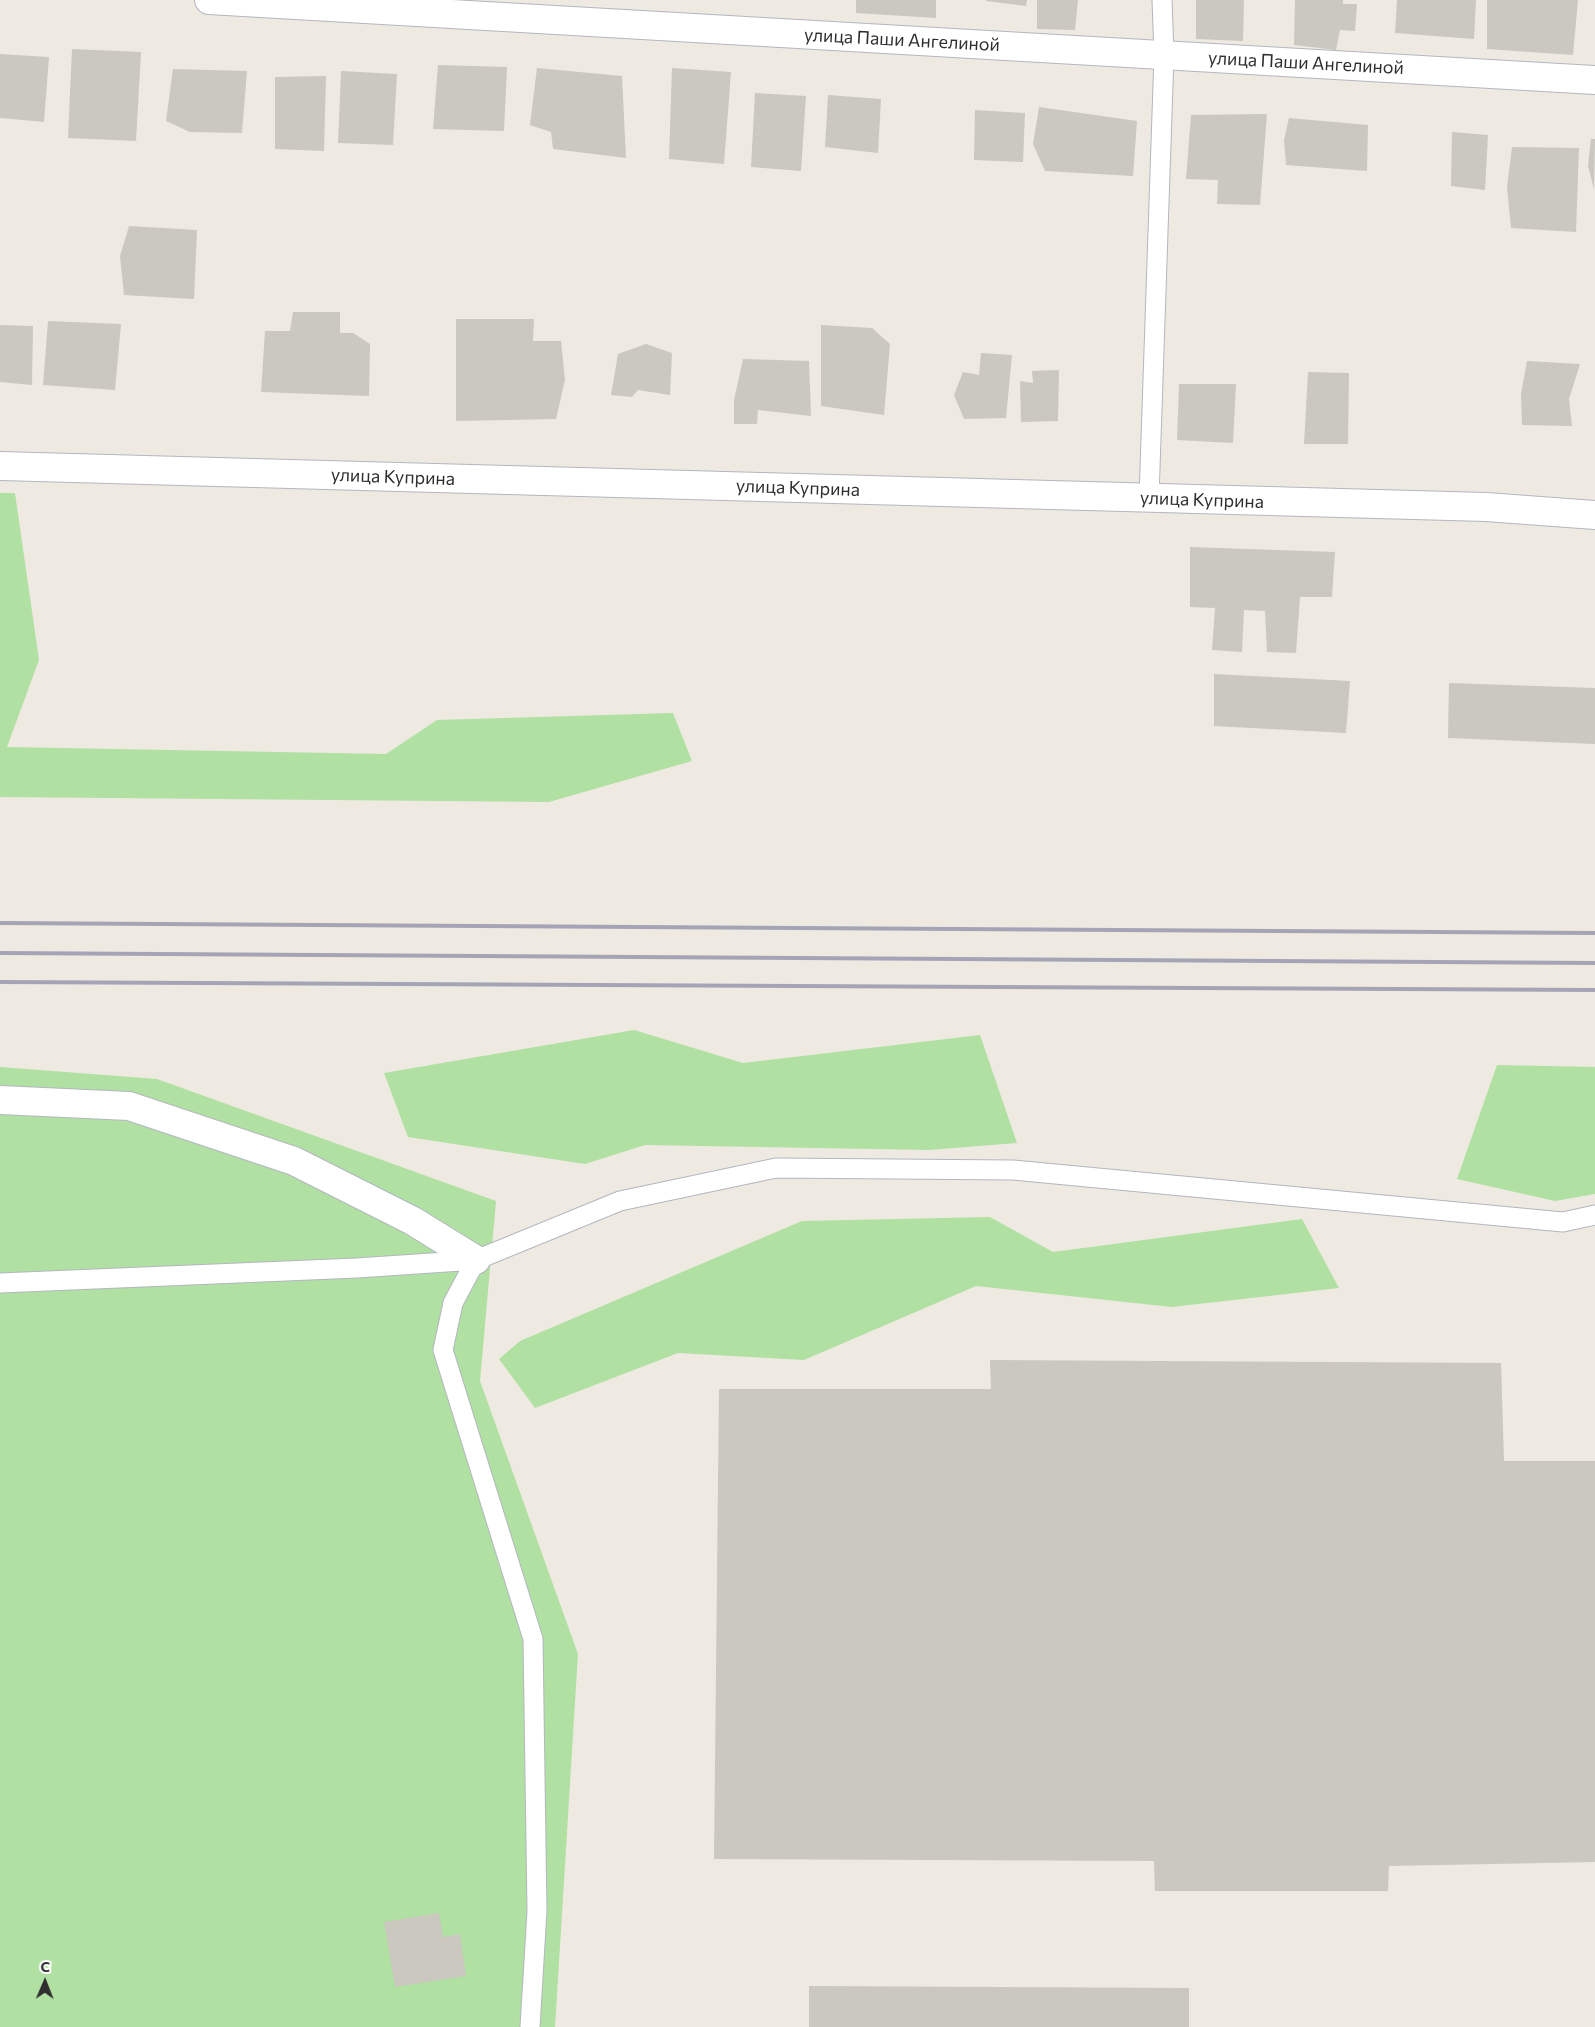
<!DOCTYPE html>
<html>
<head>
<meta charset="utf-8">
<style>
  body { margin:0 }
  #map { position:relative; width:1595px; height:2027px; overflow:hidden; background:#eeeae1; font-family:Commissioner,sans-serif }
  canvas { display:block }
  .north { position:absolute; left:20px; top:1957px; width:50px; height:50px; -webkit-text-stroke:4px #fff; paint-order:stroke; rotate:1deg; font-size:14px; font-weight:700; line-height:20px; text-align:center; color:#2e2e2e }
  .north::after { content:''; display:block; margin:auto; width:18px; height:22px; background:#2e2e2e; clip-path:polygon(50% 0,100% 100%,50% 72%,0 100%) }
</style>
</head>
<body>
<div id="map">
<canvas width="1595" height="2027"></canvas>
<div class="north">С</div>
</div>
<script>
const ctx = document.querySelector('canvas').getContext('2d');
ctx.lineJoin = 'round';
function fill(path, color) { ctx.fillStyle = color; ctx.fill(path, 'evenodd'); }
const poly = rows => new Path2D(rows.map(r => 'M' + r).join(''));
function trace(path, color, width, dash) { ctx.strokeStyle = color; ctx.lineWidth = width; ctx.lineCap = dash ? 'butt' : 'round'; ctx.setLineDash(dash || []); ctx.stroke(path); }
function label(font, color, halo, rows, align = 'center') {
  ctx.font = font + ' Commissioner,sans-serif'; ctx.lineWidth = 4; ctx.setLineDash([]); ctx.textBaseline = 'middle'; ctx.strokeStyle = halo; ctx.fillStyle = color; for (const [text, x, y, turn = 0] of rows) {
    ctx.save(); ctx.translate(x, y); ctx.rotate((+turn || 0) * Math.PI / 180); ctx.textAlign = isNaN(turn) ? turn : align; if (halo) ctx.strokeText(text, 0, 0); ctx.fillText(text, 0, 0); ctx.restore();
  }
}
fill(poly([
  [0,493,15,493,39,660,7,747,386,754,437,720,673,713,692,761,549,802,0,797],
  [634,1030,743,1063,980,1035,1017,1143,929,1150,645,1145,585,1164,408,1137,384,1073],
  [1497,1065,1595,1067,1595,1194,1555,1201,1457,1179],
  [0,1067,157,1079,496,1201,480,1381,578,1654,555,2027,0,2027],
  [990,1217,1053,1252,1302,1219,1339,1288,1172,1307,976,1286,804,1360,678,1353,535,1408,499,1359,520,1341,802,1221]
]), '#b0e0a2');
fill(poly([
  [856,0,936,0,936,18,856,13],
  [986,0,1027,0,1026,6,986,1],
  [1037,0,1078,0,1075,30,1037,29],
  [1196,0,1244,0,1243,41,1196,39],
  [1295,0,1343,0,1343,4,1357,4,1355,31,1340,30,1336,50,1294,45],
  [1397,0,1476,0,1474,39,1395,33],
  [1487,0,1578,0,1573,55,1487,49],
  [72,49,141,52,136,141,68,138],
  [0,54,49,57,44,122,0,118],
  [438,65,507,67,504,131,433,129],
  [537,68,622,76,626,158,553,149,551,132,530,125],
  [672,68,731,72,724,164,669,159],
  [173,69,247,71,242,133,190,132,166,121],
  [341,71,397,74,393,145,338,143],
  [326,76,324,151,275,149,275,77],
  [755,93,806,96,801,171,751,167],
  [828,95,881,99,878,153,825,147],
  [1039,107,1137,121,1133,176,1045,171,1033,144],
  [975,110,1025,113,1023,162,974,160],
  [1267,114,1260,205,1217,204,1218,180,1186,179,1191,115],
  [1289,118,1368,125,1367,171,1286,165,1284,140],
  [1452,132,1488,135,1485,190,1451,186],
  [1591,139,1595,139,1594,189,1588,166],
  [1512,147,1579,148,1576,232,1511,228,1507,187],
  [129,226,197,230,194,299,124,295,120,256],
  [293,312,340,312,340,333,353,333,370,344,369,396,261,392,265,331,290,331],
  [456,319,534,319,533,341,561,341,565,380,556,419,456,421],
  [48,321,121,324,115,390,43,385],
  [0,325,33,326,32,385,0,382],
  [821,325,872,328,890,344,884,415,821,406],
  [646,344,672,353,670,395,638,390,632,397,611,395,618,354],
  [981,353,1012,355,1006,418,964,419,954,395,963,372,979,375],
  [743,359,809,361,811,416,758,410,757,424,734,424,734,400],
  [1527,361,1580,364,1569,399,1572,426,1522,425,1521,394],
  [1059,370,1058,421,1021,422,1020,381,1033,383,1032,371],
  [1308,372,1349,373,1348,444,1304,444],
  [1179,384,1236,384,1233,443,1177,440],
  [1190,547,1335,552,1332,597,1300,597,1296,653,1267,652,1265,611,1244,610,1242,652,1212,650,1215,608,1190,607],
  [1214,674,1350,681,1346,733,1214,726],
  [1449,683,1595,688,1595,744,1448,738],
  [990,1360,1501,1363,1504,1461,1595,1461,1595,1862,1389,1866,1388,1891,1155,1891,1154,1861,714,1859,719,1389,991,1389],
  [439,1913,443,1937,460,1934,466,1976,395,1987,384,1922],
  [809,1986,1189,1988,1189,2027,809,2027]
]), '#cac8bf');
const service = poly([
  [1149,498,1164,55,1162,0],
  [476,1260,453,1303,443,1350,533,1639,537,1911,530,2027],
  [0,1283,357,1268,476,1260,620,1201,776,1168,1013,1170,1563,1222,1595,1215]
]);
const minor = poly([
  [209,0,1595,80],
  [0,466,1486,507,1595,515],
  [0,1100,129,1106,294,1161,413,1221,476,1260]
]);
trace(service, '#b4b6c0', 21);
trace(minor, '#b4b6c0', 30);
trace(service, '#fff', 19);
trace(minor, '#fff', 28);
trace(poly([
  [0,923,1595,933],
  [0,953,1595,963],
  [0,982,1595,990]
]), '#a4a4b6', 4);
label('18px', '#2e2e2e', '#fff', [
  ["улица Паши Ангелиной",902,40,3],
  ["улица Паши Ангелиной",1306,63,3],
  ["улица Куприна",393,477,2],
  ["улица Куприна",798,488,2],
  ["улица Куприна",1202,500,2]
]);
</script>
</body>
</html>
